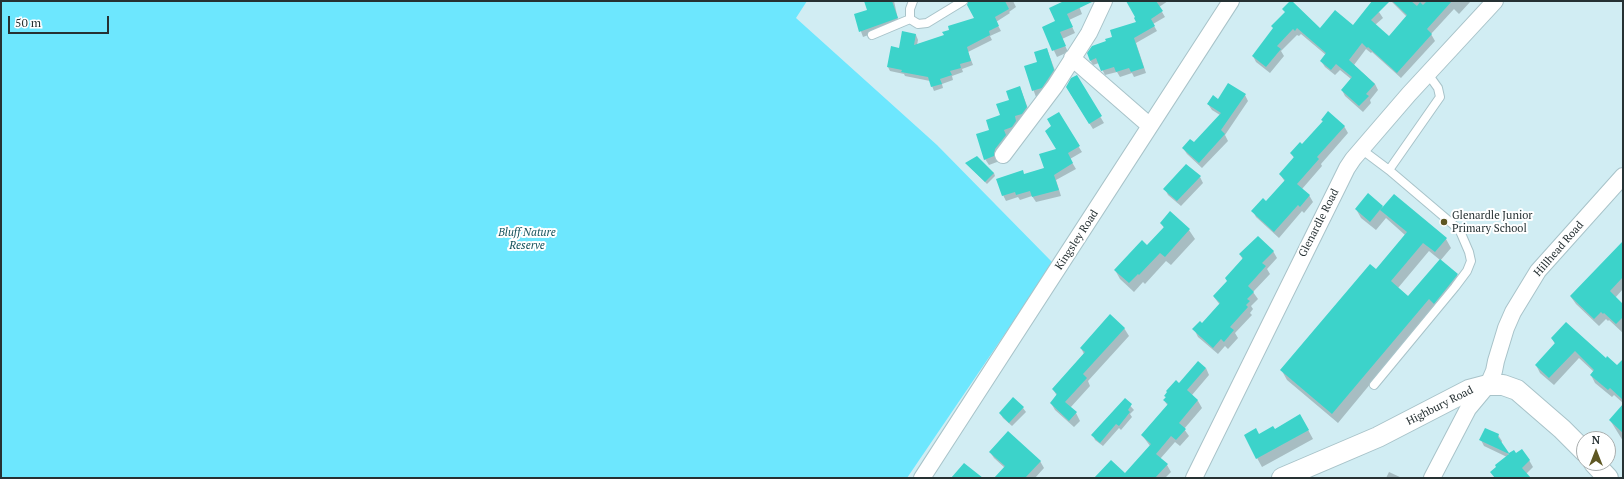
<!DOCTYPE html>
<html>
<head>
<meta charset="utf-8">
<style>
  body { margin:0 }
  #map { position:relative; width:1624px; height:479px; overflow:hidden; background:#d1edf3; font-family:"PT Serif",serif }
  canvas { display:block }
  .frame { position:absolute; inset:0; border:2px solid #263133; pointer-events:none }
  .north { position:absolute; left:1576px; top:431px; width:40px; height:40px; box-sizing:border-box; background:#fff; border:1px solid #a8adad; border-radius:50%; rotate:0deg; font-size:11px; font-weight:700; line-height:16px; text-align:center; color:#263133 }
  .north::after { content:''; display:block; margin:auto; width:14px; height:18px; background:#5e5723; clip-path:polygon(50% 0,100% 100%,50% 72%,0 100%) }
  .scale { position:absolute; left:8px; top:16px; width:101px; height:18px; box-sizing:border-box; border:2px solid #263133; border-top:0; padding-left:5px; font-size:12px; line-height:14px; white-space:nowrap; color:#263133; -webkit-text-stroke:3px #fff; paint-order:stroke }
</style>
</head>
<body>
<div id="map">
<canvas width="1624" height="479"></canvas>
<div class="frame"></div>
<div class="north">N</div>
<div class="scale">50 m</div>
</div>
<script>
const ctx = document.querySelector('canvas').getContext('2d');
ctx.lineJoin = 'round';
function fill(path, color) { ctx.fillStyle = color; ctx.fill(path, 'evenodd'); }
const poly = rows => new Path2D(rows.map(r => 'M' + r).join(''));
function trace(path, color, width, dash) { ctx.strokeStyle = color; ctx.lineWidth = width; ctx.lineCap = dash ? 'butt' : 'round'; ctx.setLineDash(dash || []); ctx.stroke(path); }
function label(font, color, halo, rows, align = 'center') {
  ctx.font = font + ' "PT Serif",serif'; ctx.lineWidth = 4; ctx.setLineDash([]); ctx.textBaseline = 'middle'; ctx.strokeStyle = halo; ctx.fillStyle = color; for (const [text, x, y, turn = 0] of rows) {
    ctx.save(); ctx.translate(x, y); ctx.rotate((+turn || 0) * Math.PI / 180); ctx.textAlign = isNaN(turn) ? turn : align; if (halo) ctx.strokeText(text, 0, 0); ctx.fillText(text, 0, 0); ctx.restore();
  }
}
fill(poly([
  [1,1,807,1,796,18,937,145,1053,263,907,478,1,478]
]), '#6de7fe');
fill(poly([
  [868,1,894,1,899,24,863,37,855,15,869,11],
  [971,1,1013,1,1016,7,1009,12,1010,13,996,22,1001,31,990,36,992,40,968,52,973,65,962,69,963,72,952,76,953,80,942,84,943,88,934,91,930,81,905,76,904,74,890,71,888,67,900,49,903,32,916,35,918,40,917,45,945,36,975,19],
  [1062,1,1077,1,1082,14,1069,20,1075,33,1062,39,1068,52,1057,57,1043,28,1056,22,1063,3],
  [1129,1,1168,1,1159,7,1165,17,1153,24,1157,31,1136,43,1146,73,1134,77,1132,73,1120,77,1117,72,1105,75,1099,63,1093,65,1090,60,1107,42,1138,22],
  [1391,1,1471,1,1459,14,1454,9,1431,34,1435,41,1401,78,1372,52,1371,53,1366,49,1354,65,1375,84,1378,90,1370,100,1371,103,1363,112,1345,96,1342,90,1351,79,1340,70,1335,75,1325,67,1321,61,1326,55,1301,34,1299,36,1297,35,1281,51,1284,56,1270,73,1256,62,1253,56,1274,29,1273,27,1320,29,1353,27,1379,12,1383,18,1375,25,1389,37,1407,17],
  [1047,49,1057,76,1045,94,1036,97,1025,67,1038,63],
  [1076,76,1104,123,1093,129,1070,93],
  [1020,87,1030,114,1026,119,1017,122,1019,128,1016,133,1007,136,1009,142,998,156,997,162,989,165,985,159,990,130],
  [1245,95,1248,101,1225,135,1228,141,1202,168,1187,154,1183,148,1194,144,1220,115,1212,110,1208,104,1218,100],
  [1058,114,1082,152,1070,159,1076,169,1056,180,1061,196,1036,202,1032,196,1020,200,1018,197,1006,201,1003,195,1024,175,1045,168,1057,150,1052,127],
  [1322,120,1344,126,1348,133,1321,164,1322,166,1302,189,1309,195,1313,202,1304,213,1302,211,1279,238,1256,217,1253,211,1267,202,1285,182,1280,174,1294,158,1291,153,1302,145,1323,122],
  [968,165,994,173,995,176,987,184],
  [1200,177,1203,183,1181,206,1168,195,1165,189],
  [1368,195,1383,208,1446,239,1451,248,1440,261,1457,275,1462,284,1440,312,1434,307,1338,423,1287,380,1282,371,1376,270,1405,235,1386,218,1376,230,1361,218,1356,209],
  [1429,251,1440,260,1409,297,1398,288],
  [1170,213,1189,230,1195,239,1171,265,1166,261,1145,284,1143,282,1134,292,1120,279,1115,270,1147,247,1164,228,1161,223],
  [1623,249,1623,289,1615,298,1623,305,1623,333,1609,320,1608,321,1606,319,1599,326,1576,304,1571,297],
  [1273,251,1277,258,1267,269,1270,274,1253,292,1258,299,1251,306,1253,309,1250,313,1252,315,1235,333,1238,338,1228,349,1225,346,1218,354,1198,337,1194,329,1202,324,1220,305,1214,297,1228,282,1243,260,1240,254],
  [1124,328,1129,336,1088,381,1090,386,1070,408,1076,413,1080,421,1074,427,1055,410,1051,403,1057,396,1053,389,1084,354,1081,348],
  [1552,338,1606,359,1617,367,1623,368,1623,403,1614,395,1612,397,1595,383,1591,375,1594,372,1579,358,1554,385,1540,373,1536,365,1555,344],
  [1206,368,1209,375,1192,395,1198,401,1202,408,1184,429,1189,436,1180,446,1175,442,1160,459,1167,465,1171,472,1165,478,1096,478,1125,474,1150,446,1142,435,1168,406,1164,400,1166,398,1165,396,1179,385],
  [1125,400,1134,410,1130,414,1132,417,1121,430,1119,428,1103,446,1095,440,1093,435],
  [1623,406,1623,441,1610,420],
  [1023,408,1026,412,1012,426,1003,418,1000,413],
  [1300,415,1313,439,1262,467,1257,458,1258,435,1274,430],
  [1498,435,1502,441,1501,444,1509,455,1529,460,1533,467,1526,474,1529,478,1495,478,1491,472,1507,457,1484,446,1481,440],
  [990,452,1040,461,1044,468,1035,478,995,478,1005,468,994,458],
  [1389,472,1402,478,1386,478]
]), '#0003');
fill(poly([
  [864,1,892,1,898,18,859,32,854,14,867,10],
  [968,1,1005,1,1009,9,995,17,999,26,989,31,990,35,967,47,971,61,960,64,961,68,950,71,952,75,940,79,942,84,931,87,928,77,901,72,902,70,887,67,891,46,899,48,902,31,916,34,914,45,944,35,942,32,949,30,948,26,974,18,967,5],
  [1064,1,1094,1,1067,14,1073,27,1060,32,1066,46,1052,51,1042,27,1055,21,1049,8],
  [1126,1,1156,1,1163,11,1151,19,1155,26,1134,38,1144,68,1131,72,1129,68,1116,72,1114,67,1101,71,1096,58,1090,61,1087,53,1092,46,1106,41,1105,39,1112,37,1110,30,1136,22,1134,18,1135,17],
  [1290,1,1292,1,1320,28,1335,10,1353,25,1372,1,1390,1,1371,20,1389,36,1407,15,1392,1,1411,1,1417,6,1420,2,1423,5,1427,1,1452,1,1427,29,1432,34,1397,73,1368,47,1367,48,1362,43,1349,60,1375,84,1366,94,1369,96,1359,106,1341,90,1352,77,1336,64,1331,70,1320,61,1326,53,1297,28,1295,31,1293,29,1277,46,1281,49,1266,67,1252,56,1273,28,1271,26,1285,12,1282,9],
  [1047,48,1054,70,1042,88,1032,91,1024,66,1037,62,1034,52],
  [1077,75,1102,116,1089,124,1066,87,1071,78],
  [1228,83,1246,94,1221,130,1225,134,1199,163,1182,148,1190,139,1194,142,1221,113,1207,104,1213,95,1218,99],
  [1020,86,1027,107,1022,114,1015,116,1016,121,1012,127,1004,130,1006,135,995,149,994,156,984,160,976,134,989,130,986,120,1000,115,996,104,1009,100,1006,91],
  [1328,111,1345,126,1317,157,1319,159,1297,184,1310,195,1300,207,1298,205,1274,232,1251,211,1263,198,1266,201,1285,180,1279,174,1294,157,1290,153,1300,142,1302,144,1323,121,1321,120],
  [1059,112,1080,146,1068,153,1073,163,1054,175,1059,190,1032,197,1030,191,1016,195,1015,192,1002,196,996,179,1023,170,1024,174,1044,168,1039,154,1056,149,1045,131,1051,126,1047,119],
  [977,156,994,173,985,182,965,163],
  [1186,164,1201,176,1177,201,1163,189],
  [1368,193,1383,206,1370,222,1355,209],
  [1394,194,1447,238,1435,252,1423,243,1391,281,1408,296,1440,259,1458,274,1434,304,1429,299,1332,414,1280,370,1370,264,1376,269,1407,232,1380,210],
  [1170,211,1190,229,1165,257,1160,253,1139,275,1138,274,1129,283,1114,270,1142,240,1147,245,1164,227,1160,223],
  [1258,236,1274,251,1262,263,1266,266,1248,286,1254,292,1247,299,1250,301,1246,305,1248,307,1230,327,1234,330,1224,342,1221,339,1213,348,1192,329,1200,321,1202,323,1220,303,1213,296,1227,281,1225,278,1243,258,1239,254],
  [1623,241,1623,277,1610,291,1623,304,1623,317,1616,324,1604,313,1603,314,1601,312,1594,319,1570,296],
  [1110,314,1125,328,1083,374,1087,378,1065,402,1077,412,1069,421,1050,403,1057,394,1052,389,1085,352,1080,348],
  [1566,322,1606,358,1607,356,1617,365,1623,359,1623,400,1610,388,1608,390,1590,375,1594,370,1575,351,1549,378,1535,365,1555,343,1551,338],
  [1198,361,1206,368,1187,390,1198,400,1179,423,1186,429,1176,440,1171,436,1156,454,1168,464,1155,478,1094,478,1111,460,1125,473,1151,444,1141,435,1168,404,1163,400,1166,397,1164,396,1167,392,1166,391,1176,380,1179,383],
  [1013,397,1024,407,1009,423,999,413],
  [1125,398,1132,404,1128,410,1130,412,1119,426,1116,424,1100,443,1091,435],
  [1623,404,1623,433,1609,420],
  [1300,414,1309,430,1256,459,1244,435,1256,428,1259,434,1273,426,1275,429],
  [1485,428,1499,434,1498,437,1509,453,1514,450,1516,453,1522,449,1530,460,1522,468,1531,478,1495,478,1490,472,1496,467,1495,465,1509,454,1479,440],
  [1008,431,1041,461,1025,478,994,478,1005,466,989,452],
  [964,463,983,478,951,478]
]), '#3cd3ca');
const service = poly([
  [910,19,918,24,927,23,963,1],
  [872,35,910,19,910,9,913,1],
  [1361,149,1389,170,1456,227,1460,231,1469,252,1471,261,1467,271,1455,287,1374,385],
  [1389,170,1440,97,1438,88,1428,74]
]);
const minor = poly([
  [1072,58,1150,126],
  [1003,155,1055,86,1089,33,1104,1],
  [922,478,1231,1],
  [1194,478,1347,168,1353,159,1409,94,1495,1],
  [1432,478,1468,409,1488,385,1494,371,1496,361,1506,328,1513,312,1538,271,1623,176]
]);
const tertiary = poly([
  [1594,463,1608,478],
  [1282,478,1378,437,1469,390,1488,385,1503,385,1517,390,1562,429,1584,451]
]);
trace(service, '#a8c3c9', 10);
trace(minor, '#a8c3c9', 18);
trace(tertiary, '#a8c3c9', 22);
trace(service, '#fff', 8);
trace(minor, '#fff', 16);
trace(tertiary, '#fff', 20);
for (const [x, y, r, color] of [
  [1444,222,4,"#5e5723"]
]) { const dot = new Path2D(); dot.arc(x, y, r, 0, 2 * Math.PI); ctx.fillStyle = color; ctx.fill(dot); trace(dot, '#fff', 1.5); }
label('11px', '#263133', '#fff', [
  ["Glenardle Junior",1452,216],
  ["Primary School",1452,229]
], 'left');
label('11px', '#263133', '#fff', [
  ["Glenardle Road",1319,223,-63],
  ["Kingsley Road",1077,240,-57],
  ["Hillhead Road",1559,249,-49],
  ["Highbury Road",1440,406,-27]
]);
label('italic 11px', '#13505a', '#fff', [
  ["Bluff Nature",527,233],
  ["Reserve",527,246]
]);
</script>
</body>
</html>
